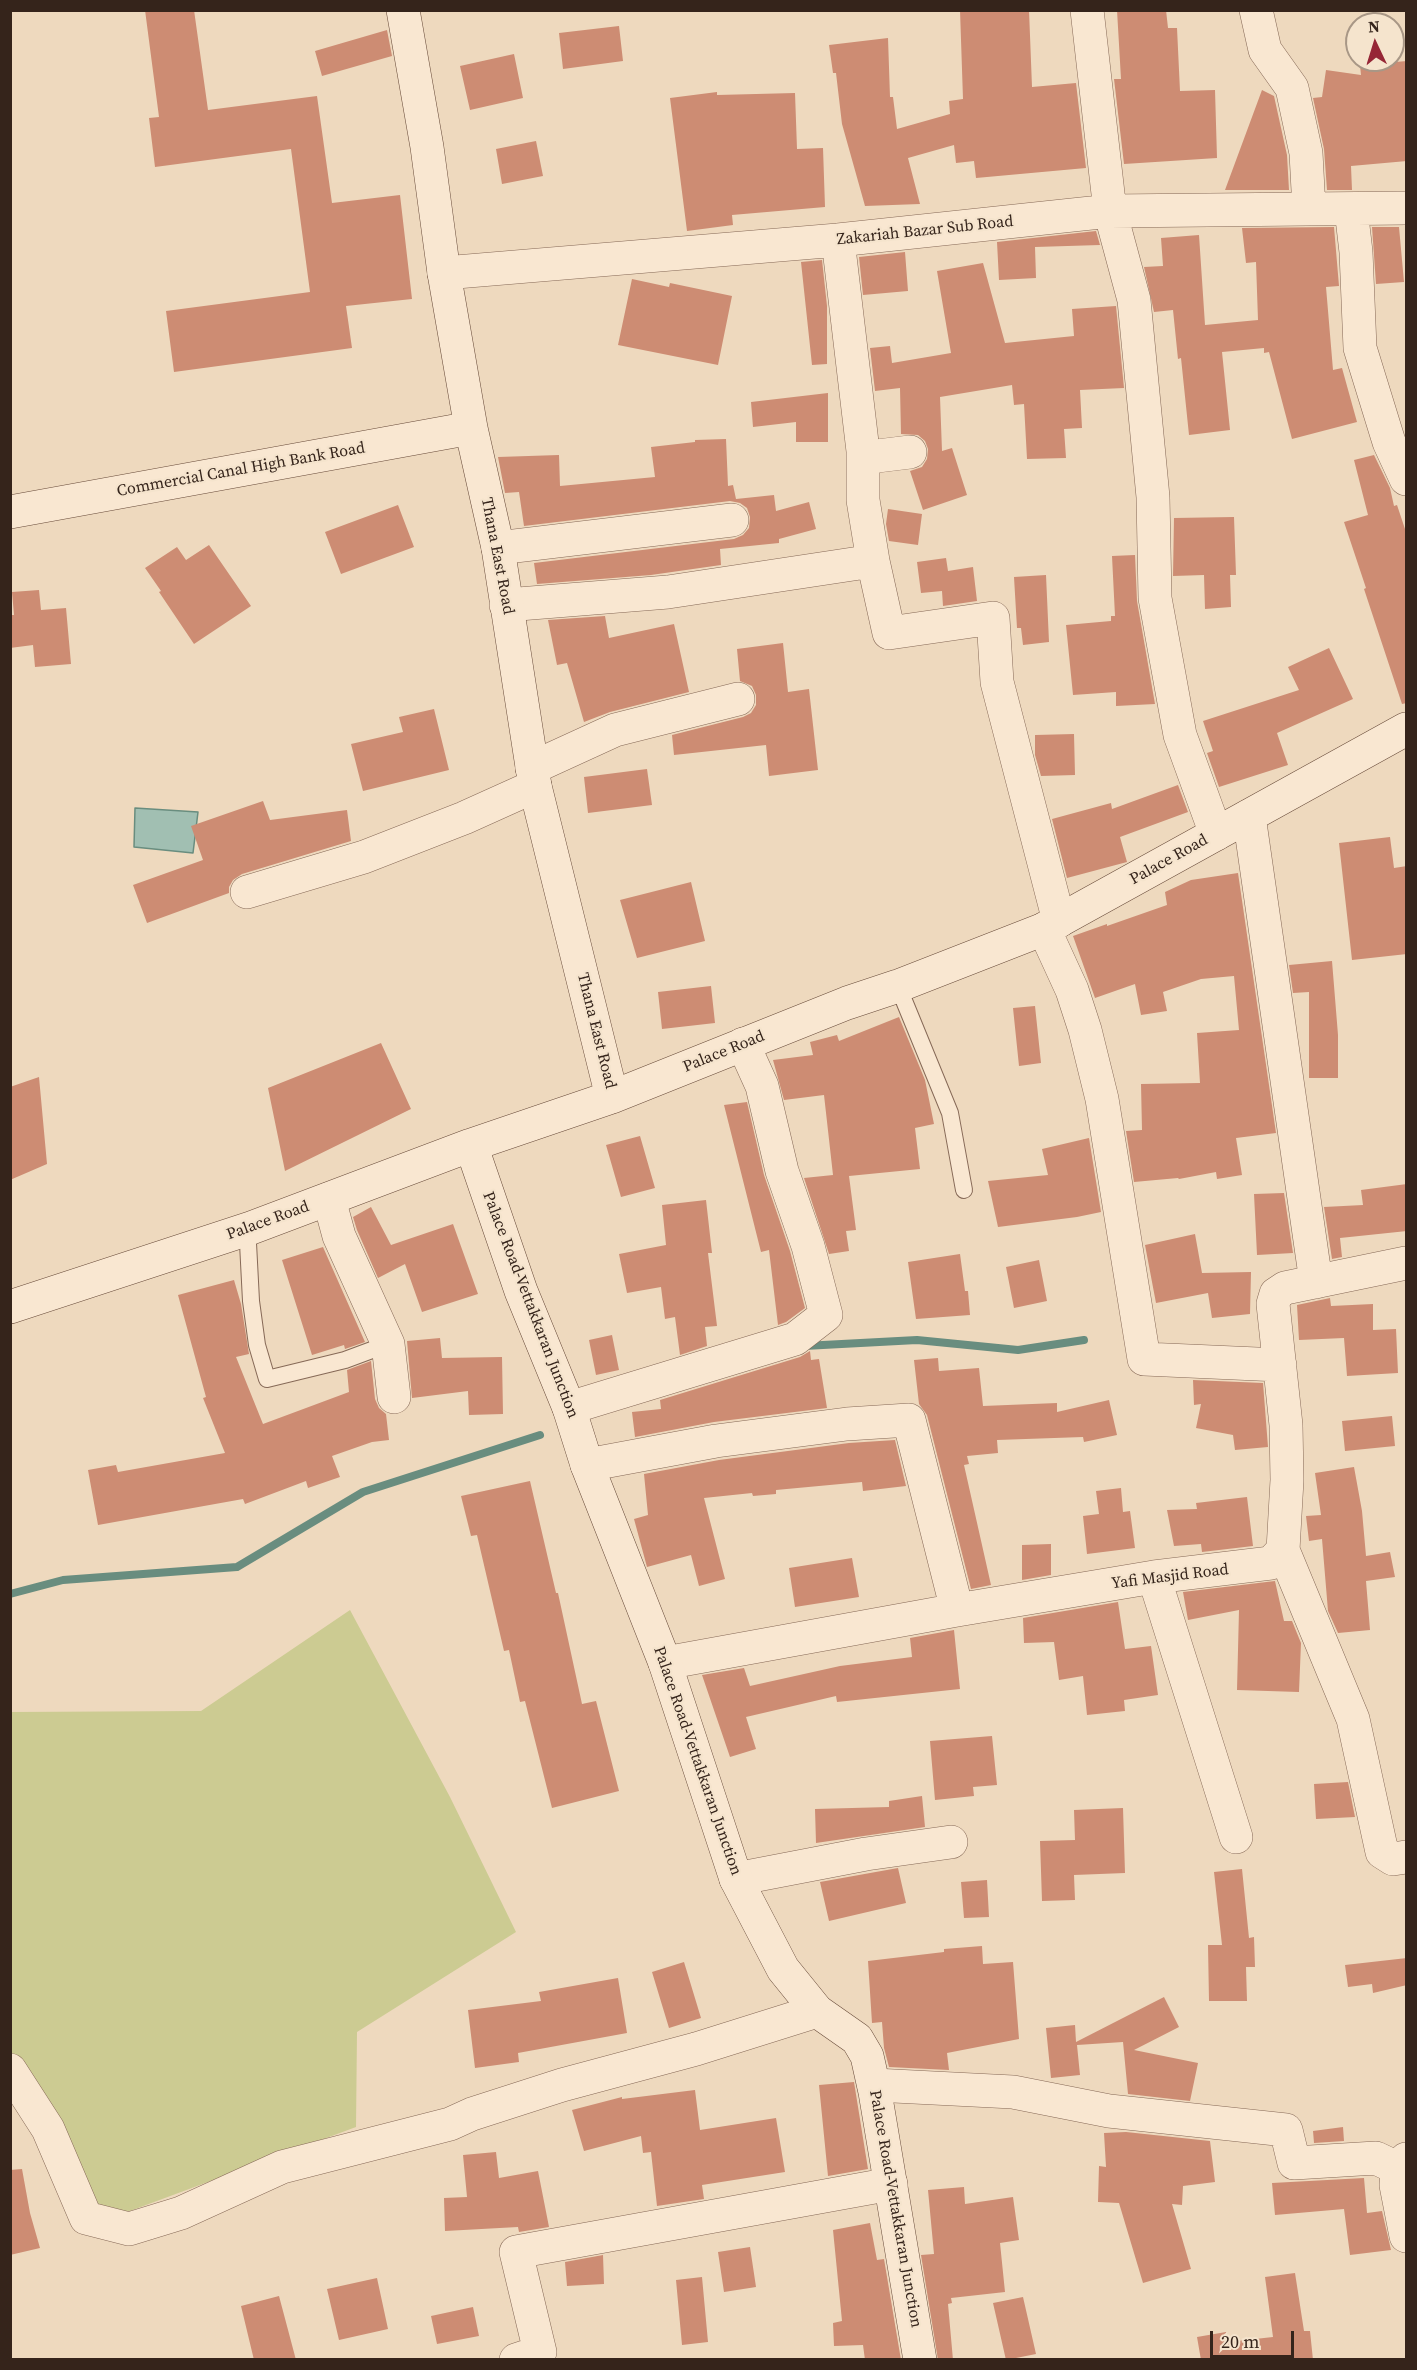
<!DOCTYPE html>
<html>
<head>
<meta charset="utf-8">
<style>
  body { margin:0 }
  #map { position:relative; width:1417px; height:2370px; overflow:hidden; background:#eed9be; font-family:"Source Serif 4",serif }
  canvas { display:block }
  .frame { position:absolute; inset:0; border:12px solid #35241b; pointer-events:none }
  .north { position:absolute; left:1345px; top:12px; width:60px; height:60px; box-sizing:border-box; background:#f5e4cd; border:2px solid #a89786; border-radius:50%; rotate:356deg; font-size:16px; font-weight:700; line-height:24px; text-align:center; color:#35241b }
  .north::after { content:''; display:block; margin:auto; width:21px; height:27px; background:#962636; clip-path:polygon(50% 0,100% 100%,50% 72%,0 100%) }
  .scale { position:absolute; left:1210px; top:2331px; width:84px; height:27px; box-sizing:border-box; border:3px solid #35241b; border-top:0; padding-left:8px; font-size:18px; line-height:21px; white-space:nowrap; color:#35241b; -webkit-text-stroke:4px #f5e4cd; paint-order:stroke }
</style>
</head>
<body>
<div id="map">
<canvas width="1417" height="2370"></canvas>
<div class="frame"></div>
<div class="north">N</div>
<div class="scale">20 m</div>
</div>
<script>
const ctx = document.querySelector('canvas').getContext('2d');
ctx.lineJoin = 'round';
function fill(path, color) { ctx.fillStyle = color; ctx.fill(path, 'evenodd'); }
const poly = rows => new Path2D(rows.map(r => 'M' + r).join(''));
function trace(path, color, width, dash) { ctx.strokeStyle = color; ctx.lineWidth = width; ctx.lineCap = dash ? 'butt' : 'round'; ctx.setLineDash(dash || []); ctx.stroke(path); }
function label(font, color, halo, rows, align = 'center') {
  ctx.font = font + ' "Source Serif 4",serif'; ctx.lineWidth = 4.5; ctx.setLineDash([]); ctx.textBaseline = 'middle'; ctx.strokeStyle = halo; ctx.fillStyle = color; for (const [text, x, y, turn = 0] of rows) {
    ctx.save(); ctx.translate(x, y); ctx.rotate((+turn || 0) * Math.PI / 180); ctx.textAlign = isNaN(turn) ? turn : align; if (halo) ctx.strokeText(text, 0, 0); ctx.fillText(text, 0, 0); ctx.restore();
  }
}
fill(poly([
  [350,1610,450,1797,516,1932,357,2032,356,2127,103,2221,11,2097,11,1712,201,1711]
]), '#cccb92');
const water = poly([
  [135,808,198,812,193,853,134,847,135,808]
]);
fill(water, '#a1bfb2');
trace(water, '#698d7f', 1.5);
trace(poly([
  [804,1346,917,1340,1018,1350,1084,1340],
  [10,1594,63,1580,237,1567,363,1492,540,1435]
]), '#698d7f', 8);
fill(poly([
  [145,10,194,10,208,110,317,96,332,203,400,195,412,299,346,306,352,348,174,372,166,311,310,292,291,149,155,167,149,118,159,117],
  [960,10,1029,10,1032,87,1076,83,1086,168,976,178,974,161,956,163,954,145,908,158,920,204,865,206,842,124,836,73,833,73,829,45,888,38,890,97,893,97,897,129,950,114,949,101,963,99],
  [1117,10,1166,10,1168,28,1177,28,1180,91,1215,90,1217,158,1124,164,1114,79,1121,79],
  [619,26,623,61,563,69,559,33],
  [387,30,392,56,322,76,315,51],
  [514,54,523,98,470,110,460,66],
  [1407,61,1407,161,1351,166,1352,190,1327,190,1324,149,1313,98,1322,97,1326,70,1361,75,1360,65],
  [1262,90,1274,96,1287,155,1289,190,1225,190],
  [717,92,717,95,795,93,797,149,823,148,825,207,732,215,733,225,687,231,670,98],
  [536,141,543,176,502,184,496,149],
  [1334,227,1339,286,1326,287,1333,370,1342,368,1357,422,1292,439,1269,352,1264,353,1264,348,1222,352,1230,430,1189,435,1181,358,1178,359,1173,310,1154,312,1144,267,1163,266,1161,238,1199,235,1205,325,1258,320,1256,262,1246,263,1242,228],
  [1372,227,1399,227,1404,282,1376,284],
  [1096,231,1100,245,1035,247,1036,278,999,280,997,242],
  [905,252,908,291,863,295,859,257],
  [822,260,827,306,827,364,812,365,801,262],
  [983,263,1005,343,1074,336,1072,309,1116,306,1124,388,1080,390,1082,428,1064,429,1066,458,1027,459,1024,404,1014,405,1012,385,940,397,942,451,952,448,967,495,923,510,910,471,922,467,927,459,928,449,925,441,918,435,901,434,900,388,875,391,870,348,890,346,892,363,951,353,937,271],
  [632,279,669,287,670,283,732,296,718,365,618,345],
  [828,393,828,442,796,442,796,422,753,427,751,402],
  [726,439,728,486,733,485,736,499,774,495,776,511,809,502,816,529,779,539,779,543,720,549,721,565,651,575,537,584,534,563,734,539,743,535,749,528,750,517,747,508,740,503,730,501,524,526,519,492,505,493,498,457,559,455,560,486,655,477,651,447,695,442,695,440],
  [1374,455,1390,488,1394,506,1397,505,1407,535,1407,703,1402,704,1364,589,1366,588,1344,522,1368,515,1354,460],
  [398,505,414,547,341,574,325,532],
  [888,509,922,514,918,545,889,541,886,524],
  [1234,517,1236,575,1230,575,1231,607,1205,609,1204,575,1173,576,1174,518],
  [209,545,251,606,194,644,159,592,161,591,145,568,177,547,186,560],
  [1135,555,1137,601,1155,704,1116,706,1116,692,1073,695,1066,625,1111,621,1111,616,1115,616,1112,556],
  [946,558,948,571,973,567,977,601,943,606,942,591,921,593,917,562],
  [1046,575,1049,642,1023,645,1021,628,1017,628,1014,577],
  [39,590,41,610,66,608,71,664,35,667,33,645,10,648,10,615,14,615,12,592],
  [605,616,609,638,674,624,689,692,610,712,584,722,567,663,557,665,548,620],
  [783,643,788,692,809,689,818,770,769,776,766,745,674,755,672,735,743,717,751,713,756,705,756,695,752,686,740,681,737,649],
  [1329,648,1353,699,1277,733,1288,765,1219,787,1207,753,1213,751,1203,721,1299,690,1288,667],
  [434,709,449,770,363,791,351,744,403,732,399,717],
  [1074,734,1075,775,1041,776,1035,755,1035,735],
  [647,769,652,805,588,813,584,777],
  [1178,785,1188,812,1120,837,1127,862,1067,878,1052,819,1111,803,1112,809],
  [263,801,270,820,347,810,351,841,242,874,233,880,229,887,229,893,147,923,133,885,203,860,191,826],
  [1390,837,1394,868,1407,866,1407,954,1352,960,1339,843],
  [1238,873,1276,1133,1236,1138,1242,1175,1217,1179,1216,1172,1179,1179,1178,1178,1134,1182,1126,1131,1142,1130,1141,1084,1200,1083,1197,1033,1239,1030,1234,976,1201,979,1163,992,1167,1011,1141,1015,1135,984,1095,998,1073,936,1107,924,1107,926,1167,905,1165,892,1191,880],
  [691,882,705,941,637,958,620,900],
  [1332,961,1338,1035,1338,1078,1309,1078,1309,992,1293,993,1289,965],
  [711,986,715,1023,662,1029,658,992],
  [1035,1006,1041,1063,1019,1066,1013,1008],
  [899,1017,925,1080,934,1124,915,1128,920,1169,849,1176,856,1230,846,1231,849,1251,829,1254,804,1178,833,1175,824,1095,784,1100,773,1060,813,1055,810,1042,837,1035,839,1041],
  [381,1043,411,1109,285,1171,268,1088],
  [39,1077,47,1164,10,1180,10,1087],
  [747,1102,764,1175,790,1251,805,1308,786,1322,778,1325,769,1250,761,1252,724,1105],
  [640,1136,655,1188,621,1197,606,1145],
  [1089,1138,1101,1212,1077,1217,998,1227,988,1181,1048,1175,1042,1149],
  [1407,1184,1407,1231,1340,1238,1342,1257,1332,1259,1324,1207,1363,1205,1361,1190],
  [1284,1193,1293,1253,1257,1255,1254,1194],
  [706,1200,712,1253,708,1253,717,1326,705,1327,707,1346,680,1355,675,1317,665,1319,661,1287,627,1293,619,1254,666,1245,662,1205],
  [371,1207,391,1245,453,1224,478,1294,422,1312,405,1264,378,1278,357,1230,353,1217],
  [1195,1234,1202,1273,1251,1272,1250,1314,1212,1318,1208,1293,1156,1303,1145,1245],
  [323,1247,365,1342,345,1349,344,1345,312,1355,282,1260],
  [960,1254,965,1291,968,1291,970,1315,916,1319,908,1262],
  [1039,1260,1047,1301,1014,1308,1006,1267],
  [234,1280,241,1304,249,1354,236,1357,263,1424,349,1392,347,1370,371,1361,375,1399,379,1408,386,1414,389,1440,372,1442,332,1456,340,1477,308,1488,306,1481,245,1504,243,1499,98,1525,88,1470,116,1465,118,1472,225,1453,203,1398,206,1397,178,1295],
  [1330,1298,1331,1306,1373,1304,1373,1330,1396,1329,1398,1373,1347,1376,1344,1338,1299,1340,1297,1305],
  [612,1335,619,1370,596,1375,589,1340],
  [440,1338,442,1358,502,1357,503,1414,469,1415,468,1391,412,1398,407,1341],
  [810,1351,811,1360,819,1359,827,1408,714,1422,635,1437,632,1412,661,1409,660,1400,800,1357],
  [938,1358,939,1371,979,1368,983,1406,1057,1403,1057,1412,1109,1400,1117,1435,1084,1442,1083,1437,997,1440,998,1453,967,1456,969,1464,964,1465,991,1585,971,1589,927,1415,919,1404,914,1360],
  [1193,1380,1263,1383,1268,1447,1235,1450,1233,1435,1196,1428,1201,1404,1194,1405],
  [1392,1416,1395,1446,1345,1451,1342,1421],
  [895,1440,906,1486,863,1491,862,1482,776,1490,776,1494,753,1496,752,1493,704,1498,725,1579,699,1586,691,1555,647,1567,634,1519,648,1515,644,1474,719,1460,849,1443],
  [1354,1467,1362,1511,1366,1556,1390,1552,1395,1577,1366,1581,1370,1630,1338,1633,1328,1611,1322,1539,1309,1541,1306,1516,1321,1515,1315,1473],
  [530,1481,556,1593,558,1593,582,1704,596,1701,619,1791,552,1808,525,1701,520,1702,509,1650,504,1651,477,1535,471,1536,461,1496],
  [1121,1488,1123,1512,1130,1511,1135,1548,1087,1554,1083,1516,1099,1514,1096,1491],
  [1247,1497,1253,1546,1202,1552,1201,1544,1174,1546,1167,1510,1197,1509,1196,1503],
  [1051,1544,1051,1575,1022,1580,1022,1545],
  [852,1558,859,1597,795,1607,789,1568],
  [1275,1581,1284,1621,1292,1621,1301,1643,1299,1692,1237,1690,1239,1610,1188,1620,1183,1592],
  [1118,1602,1125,1649,1151,1646,1158,1695,1124,1700,1125,1711,1087,1715,1083,1676,1059,1680,1054,1642,1024,1643,1023,1618],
  [954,1630,960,1689,837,1702,836,1696,746,1717,756,1749,730,1757,702,1675,744,1668,750,1686,840,1666,912,1657,910,1638],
  [992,1736,997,1785,973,1787,974,1796,935,1800,930,1741],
  [1348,1782,1355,1817,1316,1819,1314,1784],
  [922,1796,925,1827,816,1843,815,1809,889,1807,889,1801],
  [1123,1808,1125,1873,1074,1875,1075,1900,1042,1901,1040,1841,1075,1840,1074,1810],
  [898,1868,906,1903,829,1921,820,1882],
  [1242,1869,1249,1938,1254,1937,1255,1967,1246,1967,1247,2001,1209,2001,1208,1945,1222,1945,1214,1872],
  [987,1880,989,1917,964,1918,961,1882],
  [982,1946,983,1964,1013,1962,1019,2039,947,2053,949,2070,889,2067,884,2048,882,2022,872,2023,868,1961,944,1952,944,1949],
  [1407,1958,1407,1985,1373,1993,1372,1984,1348,1987,1345,1965],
  [684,1962,701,2018,669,2028,652,1972],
  [618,1978,627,2033,518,2053,519,2062,475,2068,468,2010,541,2001,539,1992],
  [1164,1997,1179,2027,1134,2050,1198,2063,1190,2101,1128,2094,1123,2042,1077,2045,1080,2075,1051,2078,1046,2028,1075,2025,1076,2042],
  [854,2082,868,2169,828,2176,819,2085],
  [695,2090,700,2130,776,2118,785,2172,702,2185,704,2199,657,2206,651,2152,643,2153,641,2136,584,2151,572,2110,622,2097,622,2099],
  [1343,2127,1344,2141,1314,2143,1313,2131],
  [1126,2132,1210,2141,1215,2182,1183,2186,1182,2205,1172,2204,1191,2269,1143,2283,1119,2203,1098,2202,1099,2166,1106,2167,1104,2133],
  [496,2152,499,2178,538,2171,549,2227,519,2232,518,2227,445,2231,444,2198,467,2197,463,2155],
  [22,2169,30,2213,40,2248,10,2255,10,2170],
  [1364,2178,1367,2213,1382,2211,1391,2250,1350,2255,1344,2209,1275,2215,1272,2183],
  [964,2187,965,2204,1013,2197,1019,2240,1000,2243,1005,2292,951,2298,952,2303,948,2304,953,2360,938,2360,921,2255,934,2254,928,2190],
  [870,2223,877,2260,884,2259,901,2360,865,2360,863,2345,834,2346,833,2323,842,2321,833,2230],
  [750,2247,756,2287,724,2292,718,2252],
  [603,2255,604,2284,567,2286,565,2262],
  [1295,2273,1304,2331,1310,2331,1313,2360,1201,2360,1197,2337,1226,2332,1228,2342,1273,2337,1265,2277],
  [702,2277,708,2342,682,2345,676,2280],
  [377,2278,388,2329,339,2340,327,2289],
  [279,2296,296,2360,254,2360,241,2306],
  [1023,2297,1036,2354,1006,2360,993,2303],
  [473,2307,479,2336,437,2344,431,2316]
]), '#cd8c73');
const lane = poly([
  [898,986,950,1113,964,1190],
  [251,1228,248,1243,251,1301,257,1345,267,1379,345,1360,388,1344]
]);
const street = poly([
  [1087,10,1110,211,1134,300,1153,497,1155,598,1180,735,1216,834],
  [1256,10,1265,50,1292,88,1306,153,1309,209],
  [1351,209,1356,252,1360,348,1389,442,1406,479],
  [838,240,863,451,869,457,910,452],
  [444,273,838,240,1110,211,1406,208],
  [863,451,863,500,873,561],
  [498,548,732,520],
  [506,605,668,592,873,561,889,633,993,618,997,682,1059,921],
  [532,768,615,730,738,699],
  [1249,816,1316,1282],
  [247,892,364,857,464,818,535,786],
  [1044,929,1072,990,1085,1030,1102,1099,1144,1359,1280,1365],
  [329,1199,339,1236,388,1344,394,1397],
  [569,1408,795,1339,826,1315,808,1246,782,1171,762,1086,743,1044],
  [587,1465,716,1441,847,1424,909,1420,957,1610],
  [1283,1550,1353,1719,1382,1852,1393,1859,1406,1857],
  [1154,1577,1236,1837],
  [665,1663,957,1610,1154,1577,1271,1563,1283,1550,1287,1480,1286,1425,1273,1304,1276,1294,1285,1288,1406,1263],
  [736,1879,866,1854,951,1842],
  [10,2070,48,2129,86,2218,129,2229,181,2213,282,2167,450,2124,472,2114,562,2085,696,2049,817,2011],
  [874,2085,1013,2092,1109,2111,1286,2130,1294,2163,1376,2158,1397,2168],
  [1406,2159,1397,2168,1396,2185,1406,2236],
  [516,2360,540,2352,516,2252,891,2184]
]);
const secondary = poly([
  [403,10,427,147,444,273,471,428,498,548,535,786,612,1097],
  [10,512,471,428],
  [471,1145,521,1291,569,1408,587,1465,665,1663,736,1879,783,1969,817,2011,857,2039,867,2056,875,2092,920,2360],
  [10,1307,251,1228,471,1145,612,1097,847,1003,898,986,1044,929,1406,729]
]);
trace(lane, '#866957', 18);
trace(street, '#866957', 34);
trace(secondary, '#684b3a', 34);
trace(lane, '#f9e7d1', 16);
trace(street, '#f9e7d1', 33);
trace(secondary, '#f9e7d1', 33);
label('16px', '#35241b', '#f5e4cd', [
  ["Zakariah Bazar Sub Road",925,231,-6],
  ["Commercial Canal High Bank Road",241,470,-10],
  ["Thana East Road",497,556,79],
  ["Palace Road",1169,860,-29],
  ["Thana East Road",596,1031,76],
  ["Palace Road",724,1052,-22],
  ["Palace Road",268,1221,-20],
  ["Palace Road-Vettakkaran Junction",530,1305,69],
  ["Yafi Masjid Road",1170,1577,-7],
  ["Palace Road-Vettakkaran Junction",697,1761,71],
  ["Palace Road-Vettakkaran Junction",895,2209,80]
]);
</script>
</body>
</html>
